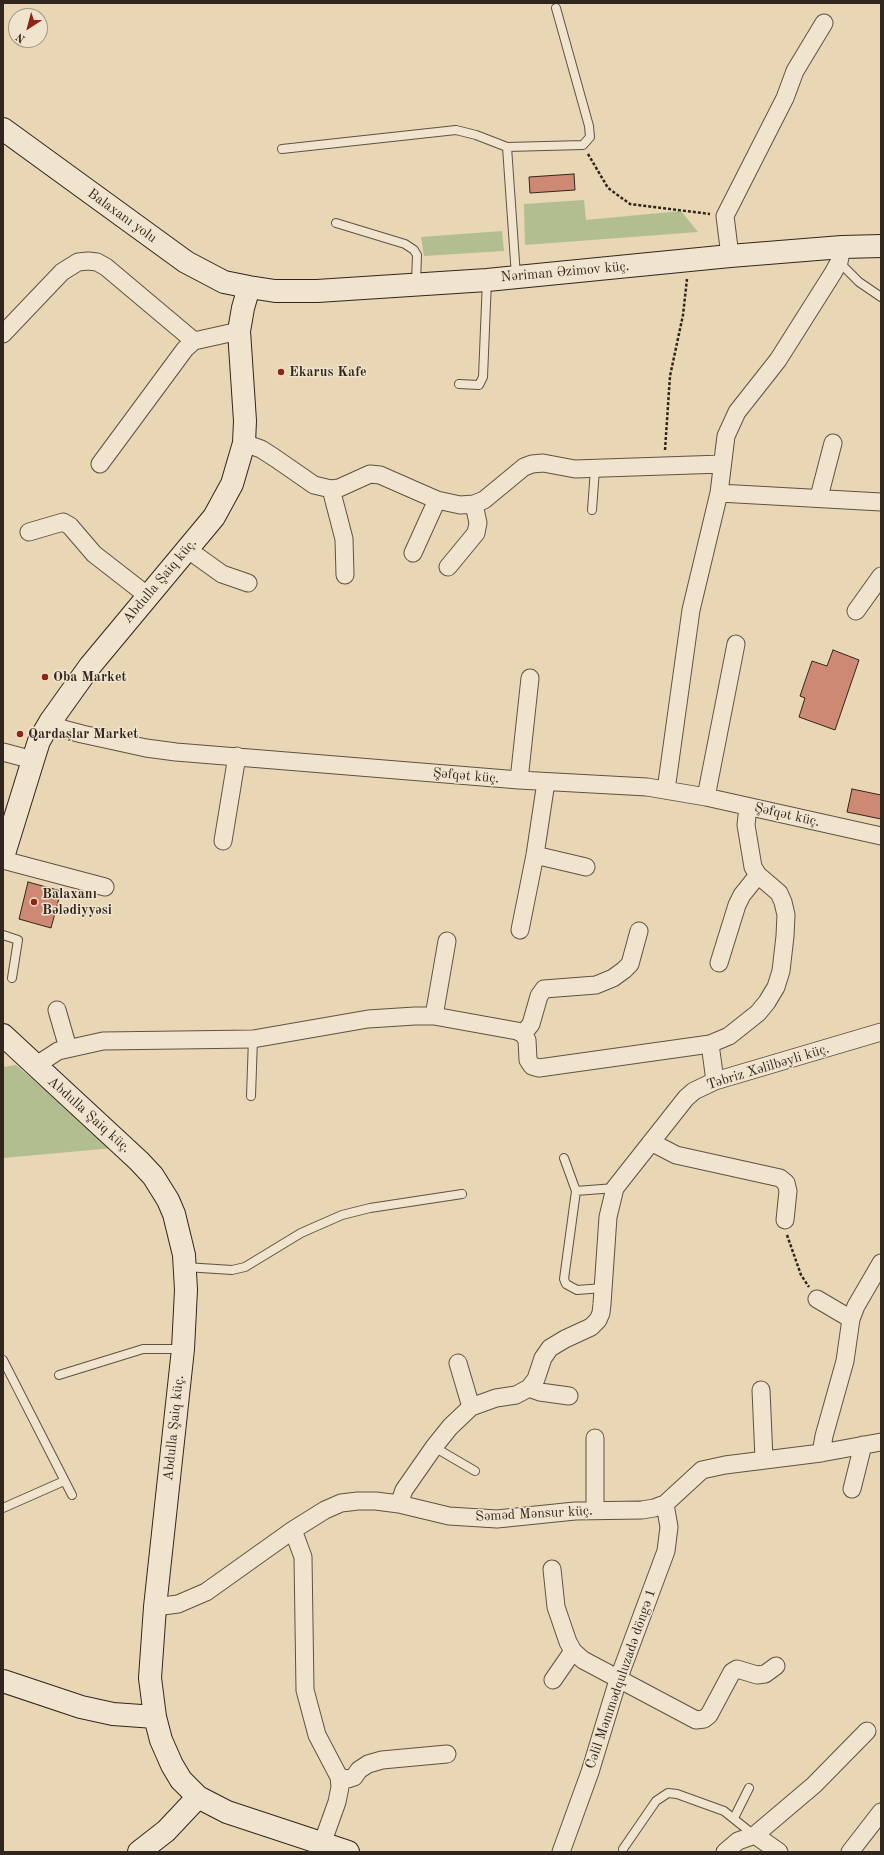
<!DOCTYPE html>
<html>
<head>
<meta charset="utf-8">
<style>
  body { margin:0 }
  #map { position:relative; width:884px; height:1855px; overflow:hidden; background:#e8d6b4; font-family:"Old Standard TT",serif }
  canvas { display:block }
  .frame { position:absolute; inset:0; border:4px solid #31261d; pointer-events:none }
  .north { position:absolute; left:8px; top:8px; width:40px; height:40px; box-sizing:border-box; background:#f0e4ce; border:1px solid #a49887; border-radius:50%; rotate:216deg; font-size:11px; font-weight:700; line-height:16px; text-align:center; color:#31261d }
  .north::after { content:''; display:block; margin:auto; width:14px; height:18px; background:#8f2418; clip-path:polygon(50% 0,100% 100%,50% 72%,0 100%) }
</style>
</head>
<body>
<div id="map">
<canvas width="884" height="1855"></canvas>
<div class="frame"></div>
<div class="north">N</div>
</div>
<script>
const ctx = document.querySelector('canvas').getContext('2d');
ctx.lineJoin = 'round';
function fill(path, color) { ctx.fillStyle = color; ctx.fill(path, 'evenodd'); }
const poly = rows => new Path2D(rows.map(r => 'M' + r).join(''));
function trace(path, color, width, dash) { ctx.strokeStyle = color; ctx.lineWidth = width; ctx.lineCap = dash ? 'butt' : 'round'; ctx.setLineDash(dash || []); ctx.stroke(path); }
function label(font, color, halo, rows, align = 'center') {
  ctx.font = font + ' "Old Standard TT",serif'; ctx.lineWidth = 3; ctx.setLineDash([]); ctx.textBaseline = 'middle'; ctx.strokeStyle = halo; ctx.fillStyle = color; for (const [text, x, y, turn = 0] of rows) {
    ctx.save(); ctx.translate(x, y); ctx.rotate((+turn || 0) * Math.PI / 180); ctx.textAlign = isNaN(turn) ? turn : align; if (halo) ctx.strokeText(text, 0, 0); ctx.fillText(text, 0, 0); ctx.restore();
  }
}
fill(poly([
  [584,200,586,220,681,211,698,232,525,245,524,204],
  [502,231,504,251,424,256,421,237],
  [16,1065,113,1148,3,1158,3,1067]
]), '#b2be90');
const building = poly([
  [574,174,575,190,530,193,529,177,574,174],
  [833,650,859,660,835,730,799,717,805,698,800,696,812,661,827,666,833,650],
  [852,789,881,795,881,819,847,812,852,789],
  [28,882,61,891,51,928,19,919,28,882]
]);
fill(building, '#ce8975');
trace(building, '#31261d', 1);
const lane = poly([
  [507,147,516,276],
  [282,149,456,130,476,135,507,147,583,145,590,137,589,126,556,8],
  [336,223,405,244,414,250,417,255,416,283],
  [839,262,859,282,881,297],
  [459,384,479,385,483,377,487,280],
  [592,510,595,469],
  [3,935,18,940,12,978],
  [251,1096,253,1039],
  [564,1158,576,1191,564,1279,566,1284,577,1290,603,1288],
  [576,1191,615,1188],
  [185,1267,232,1270,245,1267,301,1233,342,1215,370,1208,462,1194],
  [3,1360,72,1495],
  [59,1375,143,1349,182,1349],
  [434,1447,475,1471],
  [3,1508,64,1481],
  [734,1818,749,1788],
  [623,1849,656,1801,668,1793,677,1794,724,1811,754,1835]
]);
const street = poly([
  [730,256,725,216,785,98,795,71,824,23],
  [3,334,62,272,78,262,88,261,97,262,106,267,194,341],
  [244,443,261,449,275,458,314,485,331,489,339,488,370,474,380,475,437,500,460,505,474,504,484,500,524,467,532,464,543,463,575,469,722,464],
  [100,464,185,349,194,341,239,331],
  [331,489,344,539,345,575],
  [719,493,881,502],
  [819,497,833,443],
  [29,532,63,522,70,526,94,554,148,596],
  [187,549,222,574,248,583],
  [413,553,437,500],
  [448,567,476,533,478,523,474,504],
  [856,611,881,576],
  [50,722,63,729,82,734,146,748,176,752,519,780,647,787,706,797,881,836],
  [3,752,33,760],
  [519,780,530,678],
  [666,790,691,610,719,493,726,436,737,412,778,360,833,273,839,262,842,247],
  [706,797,736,644],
  [223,841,237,756],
  [535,855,586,867],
  [3,860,105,887],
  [520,930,535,855,546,782],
  [719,963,737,905,742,895,758,875],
  [57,1010,68,1048],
  [434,1016,447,941],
  [523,1034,531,1024,539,996,544,989,596,985,613,978,624,970,630,964,639,931],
  [710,1044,715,1081],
  [35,1066,58,1051,103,1041,253,1039,368,1019,415,1016,434,1016,517,1031,523,1034,527,1040,528,1060,532,1066,539,1068,710,1044,729,1036,758,1013,767,1002,776,987,781,971,785,936,786,915,783,902,779,893,758,875,753,867,746,825,748,807],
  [651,1142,676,1155,780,1178,786,1183,788,1191,785,1220],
  [817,1299,851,1319],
  [458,1363,471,1407],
  [529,1388,540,1392,569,1396],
  [761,1390,764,1459],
  [821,1453,824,1436,845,1361,851,1319,856,1306,881,1263],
  [852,1489,863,1445],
  [399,1504,404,1490,434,1447,450,1427,471,1407,496,1398,516,1395,529,1388,536,1379,543,1358,550,1348,565,1339,591,1327,598,1320,601,1313,602,1304,608,1217,615,1188,686,1098,694,1091,715,1081,881,1032],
  [595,1510,595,1438],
  [293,1530,303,1557,305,1690,317,1735,339,1777,340,1787,337,1802,322,1844],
  [552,1569,556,1607,568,1642,573,1651,583,1660,696,1720,704,1719,709,1715,732,1672,737,1669,757,1675,765,1674,776,1666],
  [155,1607,178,1604,206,1592,293,1530,325,1510,341,1503,358,1501,376,1501,399,1504,449,1516,497,1519,575,1511,642,1510,654,1508,665,1504,702,1470,725,1465,821,1453,881,1442],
  [553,1680,573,1651],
  [339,1777,348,1779,354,1777,359,1770,368,1764,382,1760,447,1754],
  [755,1835,814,1785,867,1731],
  [561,1852,590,1772,618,1680,666,1551,669,1527,665,1504],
  [725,1852,738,1841,755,1835,779,1852],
  [850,1852,881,1812]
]);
const secondary = poly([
  [3,129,186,262,224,282,249,287,275,291,317,291,487,280,730,256,842,247,881,246],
  [3,857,33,760,39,741,50,722,90,666,214,517,232,484,244,443,245,421,239,331,243,308,249,287],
  [3,1035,139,1161,153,1176,168,1200,174,1214,184,1255,186,1290,183,1349,155,1607,150,1678,155,1717,161,1740,172,1765,181,1780,198,1797,166,1831,139,1852],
  [3,1681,81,1707,113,1714,155,1717],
  [198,1797,227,1812,348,1852]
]);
trace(lane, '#5f5243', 10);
trace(street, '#5f5243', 19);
trace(secondary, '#31261d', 24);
trace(poly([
  [588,154,608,188,630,204,710,214],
  [665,450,670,376,683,315,687,279],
  [787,1235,801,1275,809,1287]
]), '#31261d', 2.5, [3, 2]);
trace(lane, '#f0e4ce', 8);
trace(street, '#f0e4ce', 17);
trace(secondary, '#f0e4ce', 22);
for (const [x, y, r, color] of [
  [281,372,4,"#8f2418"],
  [45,677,4,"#8f2418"],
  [20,734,4,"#8f2418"],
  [34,902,4,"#8f2418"]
]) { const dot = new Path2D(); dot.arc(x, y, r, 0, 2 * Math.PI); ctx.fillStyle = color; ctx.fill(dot); trace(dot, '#f0e4ce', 1.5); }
label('14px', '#31261d', '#f0e4ce', [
  ["Balaxanı yolu",122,216,36],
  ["Nəriman Əzimov küç.",565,272,-5],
  ["Abdulla Şaiq küç.",160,581,-50],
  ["Şəfqət küç.",466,776,5],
  ["Şəfqət küç.",787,815,13],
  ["Təbriz Xəlilbəyli küç.",768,1067,-17],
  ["Abdulla Şaiq küç.",89,1115,42],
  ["Abdulla Şaiq küç.",174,1428,-84],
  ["Səməd Mənsur küç.",534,1514,-3],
  ["Cəlil Məmmədquluzadə döngə 1",621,1679,-71]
]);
label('bold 14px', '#31261d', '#f0e4ce', [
  ["Ekarus Kafe",289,372],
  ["Oba Market",53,677],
  ["Qardaşlar Market",28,734],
  ["Balaxanı",42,894],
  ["Bələdiyyəsi",42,910]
], 'left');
</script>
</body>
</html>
